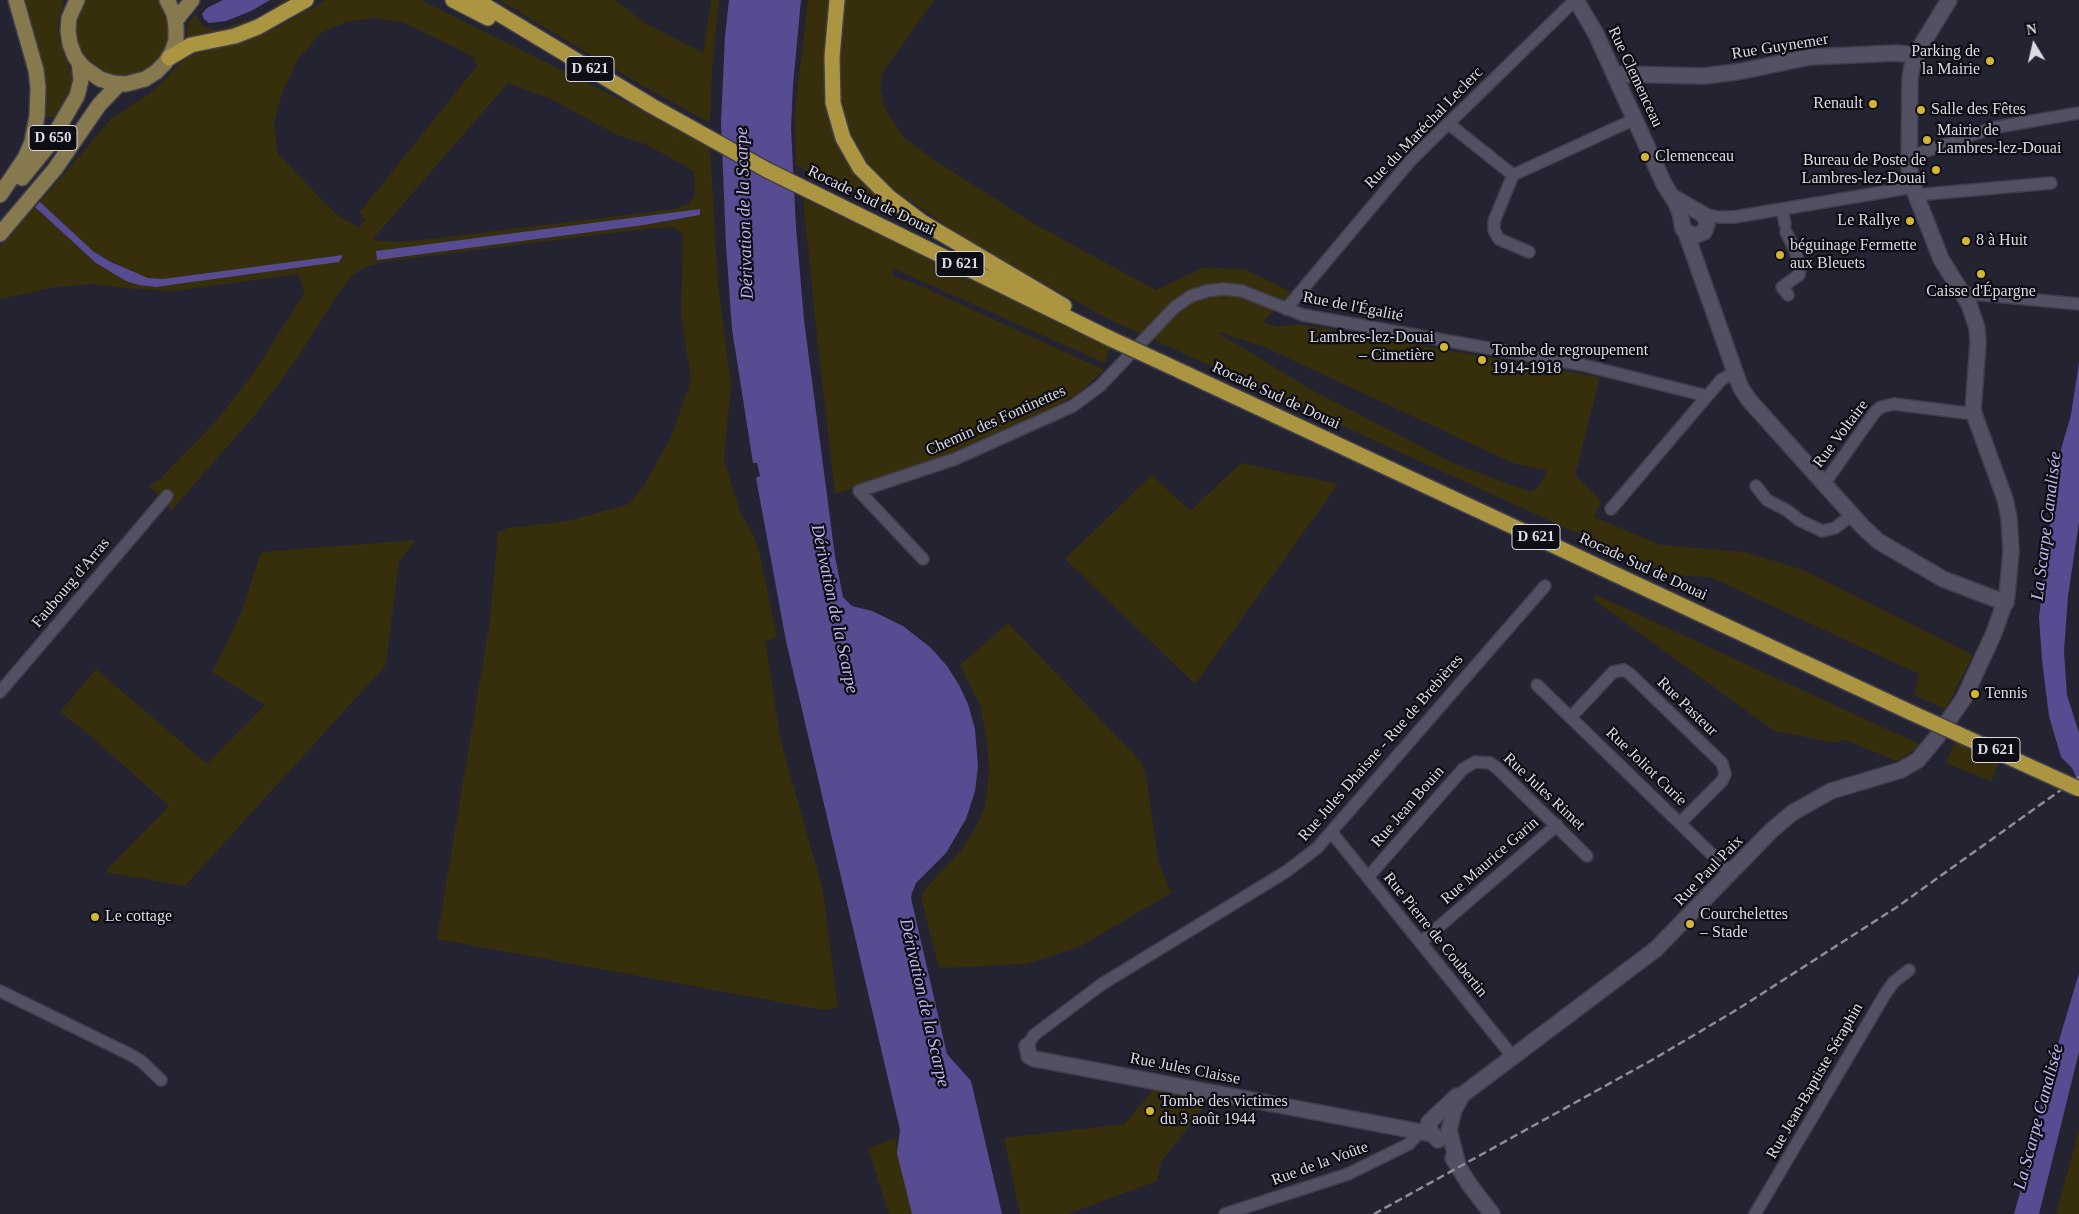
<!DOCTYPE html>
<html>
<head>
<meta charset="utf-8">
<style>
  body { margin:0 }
  #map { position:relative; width:2079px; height:1214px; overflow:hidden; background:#242332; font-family:"Times New Roman",serif }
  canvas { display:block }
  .north { position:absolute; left:2009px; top:20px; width:50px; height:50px; -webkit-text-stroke:4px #0e0d14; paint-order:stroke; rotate:351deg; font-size:14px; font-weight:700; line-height:20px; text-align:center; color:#dbdbe5 }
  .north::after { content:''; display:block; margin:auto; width:18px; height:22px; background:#dbdbe5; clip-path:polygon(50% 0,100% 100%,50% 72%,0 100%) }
</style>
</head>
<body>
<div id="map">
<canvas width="2079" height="1214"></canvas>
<div class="north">N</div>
</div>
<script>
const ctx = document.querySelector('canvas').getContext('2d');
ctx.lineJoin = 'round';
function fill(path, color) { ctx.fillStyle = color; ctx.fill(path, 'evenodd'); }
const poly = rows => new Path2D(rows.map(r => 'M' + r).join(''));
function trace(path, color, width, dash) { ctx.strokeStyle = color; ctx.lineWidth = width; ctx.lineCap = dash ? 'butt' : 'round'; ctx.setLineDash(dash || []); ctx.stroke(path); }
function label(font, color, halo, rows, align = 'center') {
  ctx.font = font + ' "Times New Roman",serif'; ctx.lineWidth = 4.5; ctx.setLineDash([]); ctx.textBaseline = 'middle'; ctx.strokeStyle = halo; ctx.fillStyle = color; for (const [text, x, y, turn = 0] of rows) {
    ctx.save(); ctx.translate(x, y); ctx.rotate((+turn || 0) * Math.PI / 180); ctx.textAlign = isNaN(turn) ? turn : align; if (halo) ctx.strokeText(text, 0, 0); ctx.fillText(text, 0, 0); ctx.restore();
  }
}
fill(poly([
  [20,0,64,0,58,23,59,39,72,76,69,93,57,117,42,117],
  [86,0,159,0,165,10,169,22,169,34,166,47,160,58,152,66,141,73,129,76,116,76,104,73,88,62,81,52,76,34,77,16],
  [284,0,297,0,240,29,185,42,188,24,195,15,203,26,216,30,259,17],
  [326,0,421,0,659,119,710,148,718,285,731,383,724,460,741,514,752,532,759,550,777,638,765,641,781,742,823,891,838,1008,823,1010,437,939,490,620,498,532,509,528,568,521,629,504,643,487,671,437,691,380,681,314,683,234,673,227,653,228,387,261,365,267,352,276,340,291,296,360,255,415,171,511,166,502,149,486,159,480,216,421,253,374,305,292,298,274,174,291,135,289,92,284,56,287,0,299,0,247,35,207,96,263,126,281,163,279,148,278,134,273,94,252,40,202,112,118,149,94,167,78,180,62,192,54,233,43,272,30],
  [374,18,403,22,474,57,477,66,360,212,365,220,359,228,336,214,278,154,274,123,281,96,297,60,321,33,346,22],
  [508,83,551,99,617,135,645,144,682,164,694,172,695,195,688,204,675,209,430,239,400,242,372,240],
  [700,209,700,215,644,225,378,260,376,251],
  [499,0,615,0,645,23,703,53,711,0,719,0,712,69,710,123,643,86],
  [808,0,934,0,883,72,880,88,884,107,904,138,936,161,1036,225,1156,290,1203,268,1245,269,1291,292,1263,322,1278,327,1297,324,1600,377,1575,475,1601,501,1594,517,1661,545,1745,552,1803,570,1973,655,1946,709,1914,695,1919,674,1710,577,1669,575,1106,318,964,239,933,216,899,194,882,208,849,194,796,165,795,112],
  [1215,331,1262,346,1513,463,1547,471,1538,488,1531,492,1455,464,1310,389],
  [803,198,1110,346,1105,363,892,268,893,276,923,287,1104,370,1077,395,980,445,927,465,835,494,816,328],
  [1241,463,1338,484,1195,684,1065,559,1152,475,1190,511],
  [416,540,399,561,386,665,185,886,105,872,169,806,87,733,60,712,96,669,207,764,265,705,212,672,242,611,261,552],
  [1594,594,1921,745,1897,761,1843,739,1837,743,1774,731,1593,599],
  [1008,623,1142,763,1147,780,1158,861,1171,893,1081,946,1026,964,939,968,921,898,924,890,961,851,977,825,985,807,989,773,987,742,980,705,960,665],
  [1956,739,2001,757,1991,781,1946,763],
  [1157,1086,1212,1097,1161,1162,1157,1181,1068,1214,1020,1214,1004,1138,1124,1124],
  [2079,1130,2079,1214,2056,1214],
  [895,1138,913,1214,889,1214,868,1149]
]), '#372f0b');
fill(poly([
  [223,0,270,0,251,11,226,21,209,23,204,19,202,14,207,8],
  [729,0,801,0,793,85,791,128,796,227,804,320,835,556,843,597,852,606,872,611,903,626,930,647,947,666,959,685,968,704,975,729,978,766,975,791,966,819,946,853,916,883,912,893,911,898,947,1054,971,1081,1002,1214,912,1214,897,1153,900,1130,786,641,756,478,760,476,757,463,753,463,732,329,726,245,721,122,725,36],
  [40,202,94,252,111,262,148,278,163,279,343,255,339,262,177,284,156,287,139,285,126,281,96,263,35,207],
  [700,209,700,215,644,225,377,260,376,251],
  [2079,362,2079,522,2068,596,2064,651,2067,695,2079,733,2079,783,2072,768,2061,757,2049,716,2042,660,2039,617,2057,463,2071,415],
  [2079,973,2079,1052,2039,1214,2014,1214,2025,1175,2044,1091]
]), '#574c91');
const street = poly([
  [1449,124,1513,175],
  [1909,157,1992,128,2079,113],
  [1916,195,2051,183],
  [1782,209,1785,224],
  [1703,214,1718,217,1734,217,1914,187],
  [1786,232,1795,250,1800,269,1799,275,1782,287,1788,295],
  [1529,252,1499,239,1494,230,1494,221,1513,175,1635,119],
  [1962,293,2079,304],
  [1286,309,1411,160,1575,0],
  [1824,484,1875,412,1881,407,1894,404,1974,414],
  [1756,486,1767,500,1788,511,1799,520,1822,531,1835,528,1852,515],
  [1611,509,1721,380,1735,372],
  [923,559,859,491,955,459,1073,406,1100,386,1174,308,1191,296,1207,291,1223,289,1242,291,1303,315,1583,365,1707,396],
  [1537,685,1731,873],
  [0,692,167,496],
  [1571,717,1613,672,1624,670,1630,674,1722,763,1725,774,1722,781,1680,823],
  [1332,833,1513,1057],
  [1368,877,1463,769,1475,762,1490,763,1497,768,1587,856],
  [1421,942,1557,825],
  [0,991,131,1055,141,1061,161,1080],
  [1027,1046,1034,1035,1102,984,1287,871,1317,848,1545,586],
  [1225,1214,1348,1174,1409,1144,1419,1133],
  [1755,1214,1887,991,1894,982,1909,970]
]);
const secondary = poly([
  [1576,0,1596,34,1664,184,1676,203,1680,213,1683,229,1693,236,1704,232,1707,224,1704,215,1673,197],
  [1615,74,1703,76,1737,72,1810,57,1896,53,1916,55],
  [1686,233,1735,372,1741,388,1749,400,1862,526,1878,541,1943,579,2006,603],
  [1027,1046,1029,1056,1035,1059,1432,1134],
  [1438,1140,1430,1131,1429,1122,1457,1096],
  [1453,1158,1469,1184,1492,1214],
  [1458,1165,1449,1130,1454,1110,1462,1095,1656,949,1772,830,1792,813,1831,791,1901,770,1918,760,1937,737,1964,698,1994,633,2007,596,2011,551,2009,518,2005,499,1973,411,1978,343,1977,328,1969,304,1941,259,1916,195,1909,167,1910,79,1912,66,1919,49,1949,0]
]);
const primary = poly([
  [77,0,69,18,68,31,70,44,75,57,83,67,100,79,113,83,126,84,145,79,156,72,165,63,172,52,176,40,176,27,174,14,167,0],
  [176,20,192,0],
  [22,178,48,146,77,96,81,80,79,62],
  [0,195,25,158,32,142,37,116,38,87,36,70,16,0],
  [0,234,55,169,99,105,119,84]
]);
const highway = poly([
  [453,0,488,18],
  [476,0,652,106,767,170,1111,339],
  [837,0,832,57,833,103,843,138,860,168,889,197,922,222,1064,306],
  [169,58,191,45,235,36,258,27,306,0],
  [1161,362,1912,713]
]);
trace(street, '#3f3e4b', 14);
trace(secondary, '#3f3e4b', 18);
trace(primary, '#3f3e4b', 18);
trace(highway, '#3f3e4b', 18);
trace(street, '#525062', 11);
trace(secondary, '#525062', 15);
trace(primary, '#87794e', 15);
trace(highway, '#ab9541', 15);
trace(poly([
  [1374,1214,1652,1060,1738,1009,1897,907,2079,777]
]), '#8d8d99', 2.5, [8, 4]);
const highwayBridge = poly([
  [1111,339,1161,362],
  [1912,713,2079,789]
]);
trace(highwayBridge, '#3f3e4b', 18, []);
trace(highwayBridge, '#ab9541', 15);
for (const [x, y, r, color] of [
  [1990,61,5,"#d4b635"],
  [1873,104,5,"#d4b635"],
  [1921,110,5,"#d4b635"],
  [1927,140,5,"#d4b635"],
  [1645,157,5,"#d4b635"],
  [1936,170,5,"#d4b635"],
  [1910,221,5,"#d4b635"],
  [1966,241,5,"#d4b635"],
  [1780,255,5,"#d4b635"],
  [1981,274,5,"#d4b635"],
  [1444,347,5,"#d4b635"],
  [1482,360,5,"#d4b635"],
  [1975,694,5,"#d4b635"],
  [95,917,5,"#d4b635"],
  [1690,924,5,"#d4b635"],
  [1150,1111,5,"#d4b635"]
]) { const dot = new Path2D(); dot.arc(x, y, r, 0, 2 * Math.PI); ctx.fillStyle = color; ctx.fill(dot); trace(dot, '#0e0d14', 2); }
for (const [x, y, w] of [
  [590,69,48],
  [53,138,48],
  [960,264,48],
  [1536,537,48],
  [1996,750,48]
]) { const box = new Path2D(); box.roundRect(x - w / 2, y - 12.5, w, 25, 4); ctx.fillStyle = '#0e0d14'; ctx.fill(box); trace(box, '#dbdbe5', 1); }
label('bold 15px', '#dbdbe5', null, [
  ["D 621",590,69],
  ["D 650",53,138],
  ["D 621",960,264],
  ["D 621",1536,537],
  ["D 621",1996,750]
]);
label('16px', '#dbdbe5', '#0e0d14', [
  ["Rue Guynemer",1780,47,-9],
  ["Rue Clemenceau",1635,77,65],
  ["Rue du Maréchal Leclerc",1424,128,-46],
  ["Rocade Sud de Douai",871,201,26],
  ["Rue de l'Égalité",1353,307,11],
  ["Rocade Sud de Douai",1276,396,25],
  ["Chemin des Fontinettes",996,421,-24],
  ["Rue Voltaire",1841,434,-53],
  ["Rocade Sud de Douai",1643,567,25],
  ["Faubourg d'Arras",71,583,-50],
  ["Rue Pasteur",1687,707,44],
  ["Rue Jules Dhaisne - Rue de Brebières",1381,748,-49],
  ["Rue Joliot Curie",1646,767,44],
  ["Rue Jules Rimet",1544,792,43],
  ["Rue Jean Bouin",1408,807,-49],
  ["Rue Maurice Garin",1490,861,-41],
  ["Rue Paul Paix",1709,871,-46],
  ["Rue Pierre de Coubertin",1435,935,51],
  ["Rue Jules Claisse",1185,1069,11],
  ["Rue Jean-Baptiste Séraphin",1815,1081,-60],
  ["Rue de la Voûte",1320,1164,-20]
]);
label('16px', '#dbdbe5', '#0e0d14', [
  ["Parking de",1980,52,"right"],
  ["la Mairie",1980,70,"right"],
  ["Renault",1863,104,"right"],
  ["Salle des Fêtes",1931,110],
  ["Mairie de",1937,131],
  ["Lambres-lez-Douai",1937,149],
  ["Clemenceau",1655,157],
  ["Bureau de Poste de",1926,161,"right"],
  ["Lambres-lez-Douai",1926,179,"right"],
  ["Le Rallye",1900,221,"right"],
  ["8 à Huit",1976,241],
  ["béguinage Fermette",1790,246],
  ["aux Bleuets",1790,264],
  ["Caisse d'Épargne",1981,292,"center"],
  ["Lambres-lez-Douai",1434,338,"right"],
  ["– Cimetière",1434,356,"right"],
  ["Tombe de regroupement",1492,351],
  ["1914-1918",1492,369],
  ["Tennis",1985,694],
  ["Courchelettes",1700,915],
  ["– Stade",1700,933],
  ["Le cottage",105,917],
  ["Tombe des victimes",1160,1102],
  ["du 3 août 1944",1160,1120]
], 'left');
label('italic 18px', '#bdb7f2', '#0e0d14', [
  ["Dérivation de la Scarpe",745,213,-92],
  ["La Scarpe Canalisée",2047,526,-83],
  ["Dérivation de la Scarpe",834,609,78],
  ["Dérivation de la Scarpe",924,1003,77],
  ["La Scarpe Canalisée",2039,1117,-75]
]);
</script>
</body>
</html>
